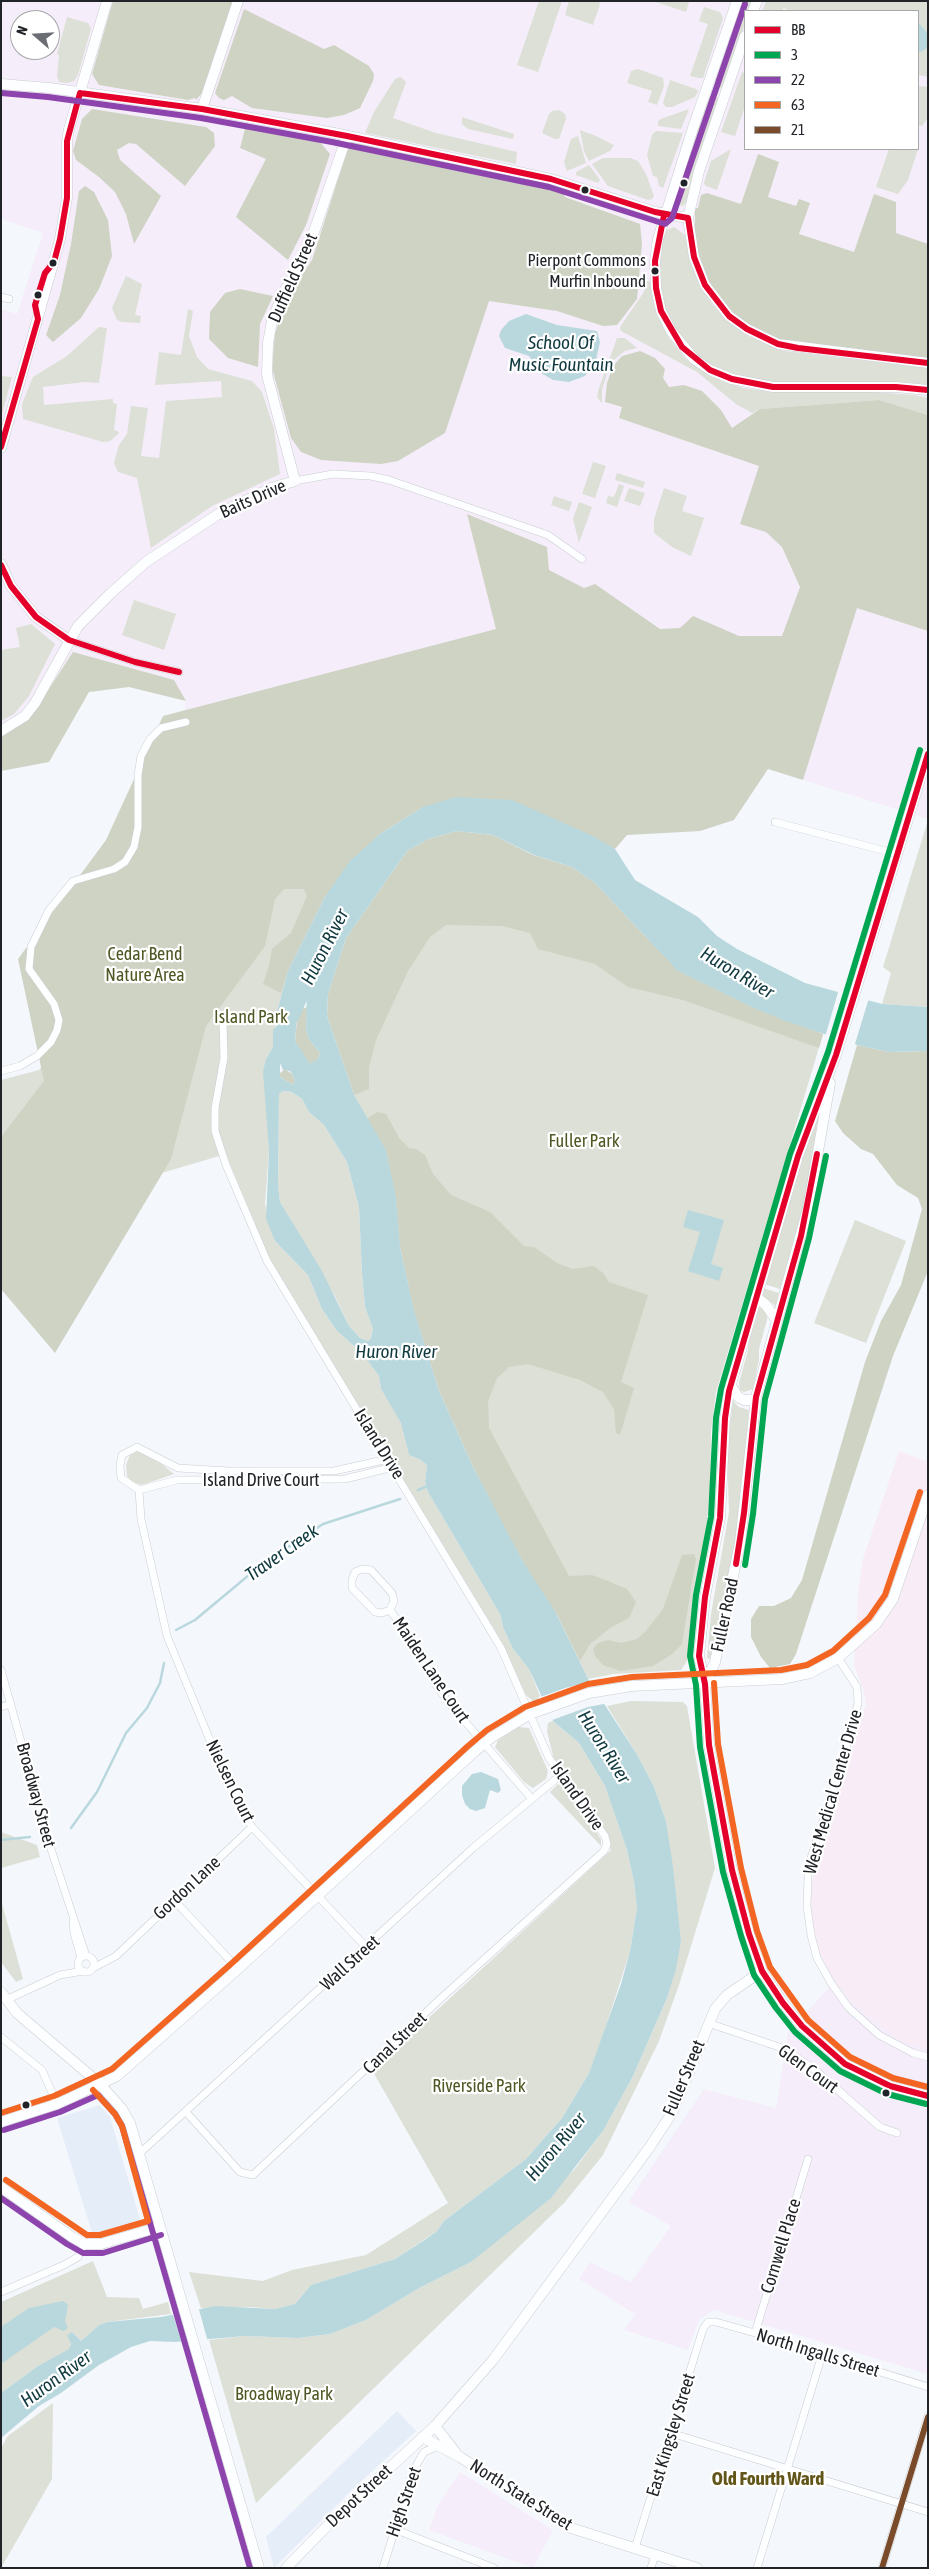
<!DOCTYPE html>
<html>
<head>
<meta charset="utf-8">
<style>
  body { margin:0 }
  #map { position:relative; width:929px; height:2569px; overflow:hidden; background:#f4f7fc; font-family:"Asap Condensed",sans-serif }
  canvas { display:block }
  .frame { position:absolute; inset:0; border:2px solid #202327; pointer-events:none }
  .legend { position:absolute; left:744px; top:10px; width:175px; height:140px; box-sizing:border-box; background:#fff; border:1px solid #a6a7a9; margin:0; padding:6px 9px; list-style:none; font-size:15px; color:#202327 }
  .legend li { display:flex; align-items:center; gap:10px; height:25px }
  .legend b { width:25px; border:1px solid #a6a7a9 }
  .north { position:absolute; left:10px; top:10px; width:50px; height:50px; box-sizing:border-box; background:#fff; border:1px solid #a6a7a9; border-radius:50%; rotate:289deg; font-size:14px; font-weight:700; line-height:20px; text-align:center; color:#202327 }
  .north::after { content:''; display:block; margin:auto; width:18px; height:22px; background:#6a6d72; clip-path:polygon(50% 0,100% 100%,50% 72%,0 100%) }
</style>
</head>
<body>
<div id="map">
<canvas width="929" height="2569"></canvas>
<div class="frame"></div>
<ul class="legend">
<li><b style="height:6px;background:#e4002b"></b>BB</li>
<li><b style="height:6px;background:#00a651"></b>3</li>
<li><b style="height:6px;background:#8e44ad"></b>22</li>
<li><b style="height:6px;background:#f26522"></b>63</li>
<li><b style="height:6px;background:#7a4b2a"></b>21</li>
</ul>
<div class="north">N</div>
</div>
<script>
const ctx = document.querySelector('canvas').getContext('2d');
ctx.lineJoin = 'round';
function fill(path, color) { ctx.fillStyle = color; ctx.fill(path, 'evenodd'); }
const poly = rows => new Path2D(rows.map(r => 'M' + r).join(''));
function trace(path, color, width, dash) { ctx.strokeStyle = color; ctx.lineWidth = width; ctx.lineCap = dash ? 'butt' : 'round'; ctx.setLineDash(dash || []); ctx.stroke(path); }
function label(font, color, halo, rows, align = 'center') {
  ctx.font = font + ' "Asap Condensed",sans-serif'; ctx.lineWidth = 4.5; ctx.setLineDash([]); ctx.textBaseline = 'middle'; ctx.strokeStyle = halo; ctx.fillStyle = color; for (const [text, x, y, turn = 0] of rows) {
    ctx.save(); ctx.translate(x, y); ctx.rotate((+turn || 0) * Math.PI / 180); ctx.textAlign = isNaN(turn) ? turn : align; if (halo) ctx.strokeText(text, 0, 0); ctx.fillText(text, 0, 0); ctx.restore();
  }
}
fill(poly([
  [100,2105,110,2117,141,2223,93,2236,57,2118],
  [397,2411,416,2431,355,2487,274,2568,266,2537]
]), '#e5edf9');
fill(poly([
  [1,1,928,1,928,819,768,769,734,820,700,831,627,835,615,849,593,836,182,728,186,701,83,676,1,754,1,309,17,314,43,233,1,219],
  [745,11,918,11,918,149,745,149],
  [20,20,50,20,50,50,20,50],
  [928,1456,928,2374,714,2310,699,2320,688,2350,624,2330,635,2314,579,2279,590,2262,631,2282,671,2226,628,2202,704,2089,776,2108,788,2032,834,1982,820,1953,817,1861,866,1704,864,1691,854,1665],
  [460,2472,553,2530,533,2568,429,2530,439,2503]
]), '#f5eefa');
fill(poly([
  [899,1451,928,1462,928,2050,898,2039,857,2007,835,1981,820,1953,811,1918,811,1888,817,1861,866,1704,864,1691,854,1665,858,1592,863,1559]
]), '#f8edf6');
fill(poly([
  [539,1,562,1,538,72,517,65],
  [569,1,599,1,600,4,593,25,565,15],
  [653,1,689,1,689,2,686,12],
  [742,1,753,1,750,11,745,11,745,24,724,84,721,88,717,88,715,80],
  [766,1,928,1,928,77,918,75,918,11,788,11,784,8,781,11,762,11],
  [704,7,720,12,723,18,703,78,699,78,690,76,708,24,699,21],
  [67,17,88,23,91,29,78,75,74,81,67,83,59,82,57,76,59,55,57,54],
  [638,69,663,78,664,86,657,105,648,102,652,91,627,83,631,71],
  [742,72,745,73,745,106,735,136,721,132],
  [401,77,406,82,393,118,436,133,517,152,516,164,365,133,374,112,395,79],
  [670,80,696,89,698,91,695,97,672,107,666,107,663,103],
  [918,86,928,87,928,117,922,126,918,125],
  [712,95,719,99,687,201,683,206,678,205,674,200,678,187,708,98],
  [689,109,681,129,658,126,658,121,661,119],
  [559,110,565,114,566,119,559,139,555,139,542,133,549,114,552,111],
  [462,117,514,134,513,139,468,129,462,124],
  [580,130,596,136,614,145,610,151,589,161,584,151],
  [656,131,683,133,663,188,659,186,657,177,653,176,647,155,652,135],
  [918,132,918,149,908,180,898,194,876,187,889,149,918,149],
  [578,136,586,163,567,171,564,162,571,139],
  [731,149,717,190,706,186,704,183,711,161],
  [603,158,630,158,638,161,646,174,654,196,652,199,648,200,608,186,592,164],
  [589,165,600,180,598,183,576,175,576,172],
  [674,227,685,235,695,274,712,304,727,320,748,336,784,351,928,368,928,384,772,383,726,373,706,363,688,347,670,322,661,295,659,251,665,231],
  [126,276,142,284,135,315,141,316,140,323,122,322,117,320,112,308],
  [650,281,657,313,669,338,686,359,714,377,743,388,771,392,874,392,914,395,928,398,928,415,879,400,760,409,752,413,736,404,697,372,621,331,620,327,644,292,645,282],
  [188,309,193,311,189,336,197,357,208,369,252,381,262,392,274,429,280,474,212,506,151,548,137,478,118,472,114,463,119,445,127,434,131,406,148,408,141,456,159,458,166,401,222,397,221,381,155,385,159,352,181,355],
  [99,327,107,328,99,383,84,382,43,387,44,405,113,399,113,403,117,404,114,430,119,432,118,434,110,441,103,442,23,419,22,404,33,377,67,356],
  [617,338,625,338,637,348,625,351,610,363,602,390,602,403,597,397,598,391],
  [1,376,12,377,1,418],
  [593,462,606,466,595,498,582,494],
  [617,473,645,482,643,488,615,480],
  [619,484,624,486,617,507,606,503,608,496,614,497],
  [629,488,645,493,640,506,624,501],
  [664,488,687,496,682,511,704,518,691,556,672,547,654,533,654,519],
  [554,496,572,502,569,511,551,505],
  [579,502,592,507,579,543,573,519],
  [134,600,176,614,164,650,122,635],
  [31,624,55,644,29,696,14,714,1,721,1,650,20,647,16,628],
  [367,688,276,1015,273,1047,266,1059,269,1150,265,1204,275,1241,308,1275,322,1309,337,1331,361,1352,379,1376,381,1389,401,1422,409,1455,421,1460,427,1465,425,1482,428,1492,500,1614,503,1627,513,1649,529,1669,540,1696,538,1698,540,1701,533,1701,526,1695,496,1632,269,1258,226,1154,46,1207,1,1148,1,1080,39,1070],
  [928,820,928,1007,882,1004,891,973,883,967],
  [595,883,648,940,823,1034,716,1392,711,1431,710,1484,706,1534,696,1583,687,1661,681,1670,613,1674,588,1679,569,1640,400,1247,370,1125,354,1095,346,938],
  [825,1085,806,1197,780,1289,764,1284],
  [283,1091,292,1092,302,1099,309,1112,324,1125,347,1162,359,1207,362,1274,365,1307,373,1329,371,1338,368,1341,360,1338,349,1326,336,1298,280,1202,278,1185,279,1094],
  [855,1220,906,1241,866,1343,814,1323],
  [763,1288,779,1293,776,1306,761,1295],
  [759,1306,767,1314,767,1320,759,1349,759,1360,753,1389,744,1392,740,1390,739,1383,748,1350,749,1335],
  [733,1401,739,1407,749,1410,743,1478,734,1555,710,1659,707,1658,711,1614,729,1512,727,1448],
  [139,1451,148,1453,174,1474,142,1485,132,1482,127,1476,126,1465,130,1455],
  [631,1701,683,1702,687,1706,715,1868,679,1985,659,2041,603,2155,564,2203,256,2503,209,2340,245,2336,298,2338,330,2334,366,2320,421,2287,471,2262,574,2170,603,2131,633,2076,667,1998,681,1941,666,1821,654,1787,638,1756,607,1706],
  [553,1721,579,1743,605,1786,627,1850,634,1882,637,1908,630,1951,599,2048,589,2073,562,2118,526,2159,444,2221,437,2231,395,2259,311,2285,295,2304,275,2309,251,2307,201,2308,189,2272,263,2281,292,2270,366,2255,448,2203,372,2070,611,1850,586,1803,554,1760,547,1731,548,1723],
  [519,1727,529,1728,548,1771,546,1779,533,1788,524,1782,495,1747,498,1740],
  [558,1784,566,1787,596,1831,601,1840,601,1846,550,1792],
  [1,1832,37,1845,40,1857,1,1868],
  [1,1900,23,1979,16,1982,1,1962],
  [93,2261,107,2297,139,2298,143,2309,168,2302,171,2314,107,2322,99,2325,81,2341,72,2332,70,2349,38,2366,1,2393,1,2302],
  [53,2403,52,2479,1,2568,1,2448,8,2436]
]), '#dce0d6');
fill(poly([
  [113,1,233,1,202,93,196,100,195,98,188,100,99,85,92,74],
  [244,9,324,49,334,45,369,66,374,74,373,81,360,108,344,115,327,118,252,108,232,96,224,100,219,98,215,93],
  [92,109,206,127,214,133,215,146,185,186,136,144,129,143,117,150,120,160,161,196,134,244,126,214,115,192,99,177,76,160,73,151,82,119],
  [246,125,320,142,330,154,306,225,288,260,236,217,266,159,240,148],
  [350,142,561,188,565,197,640,224,642,244,637,299,617,325,603,326,557,311,489,301,445,433,398,461,381,464,321,460,301,452,291,438,272,368,275,333,289,295,312,260],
  [758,154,779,162,768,197,796,206,799,199,810,203,799,234,854,252,874,194,896,202,896,233,928,244,928,359,785,342,749,327,728,309,713,290,700,264,695,234,695,208,698,208,701,195,707,193,741,204],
  [85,186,94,192,108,220,112,256,99,289,81,318,53,342,46,335,60,295,71,244,79,191],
  [240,289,273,296,260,324,258,367,228,358,209,339,210,312,225,293],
  [640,351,655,358,665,369,663,378,669,387,684,385,702,391,721,410,732,428,760,409,879,400,928,415,928,631,857,608,803,780,768,769,734,820,700,831,627,835,615,849,559,821,423,807,380,834,326,895,288,971,281,993,263,984,269,966,272,949,291,933,307,896,304,889,284,889,275,899,265,946,206,1026,171,1159,55,1353,1,1289,1,1137,44,1081,18,959,106,840,163,716,496,629,467,514,547,547,549,570,584,588,595,584,660,629,680,628,693,616,739,636,782,636,800,587,782,547,766,532,740,524,759,466,619,418,622,407,605,402,607,383,613,366,622,356],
  [73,652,174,680,186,701,129,687,89,692,49,762,1,771,1,736,32,715],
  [457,831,493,835,533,855,572,867,595,883,678,971,754,1008,823,1034,819,1048,683,1000,628,987,595,964,538,949,530,933,502,926,446,925,430,937,408,971,376,1040,369,1067,369,1089,354,1095,327,1016,328,994,346,938,407,851,428,839],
  [307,1007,306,1030,309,1039,320,1053,318,1059,309,1065,295,1041,298,1011],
  [857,1045,889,1052,928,1051,928,1271,893,1356,796,1654,790,1664,770,1668,761,1657,751,1637,751,1619,759,1606,774,1606,791,1598,802,1580,865,1362,881,1321,901,1285,922,1209,918,1198,897,1185,873,1154,861,1149,843,1133,835,1121],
  [285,1069,292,1074,295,1081,293,1085,280,1077,279,1074],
  [377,1112,386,1114,399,1138,409,1148,416,1149,425,1155,433,1174,451,1195,490,1212,524,1246,534,1247,557,1263,573,1269,594,1266,603,1273,609,1282,648,1295,621,1382,634,1388,620,1435,616,1433,614,1409,603,1392,580,1380,528,1364,509,1367,497,1378,488,1401,489,1428,569,1576,592,1575,608,1581,627,1589,636,1602,629,1618,610,1628,590,1644,580,1661,556,1613,536,1585,508,1535,473,1467,439,1391,413,1308,400,1247,396,1198,386,1150,367,1119],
  [694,1554,696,1559,682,1644,672,1654,653,1666,620,1671,603,1665,595,1656,593,1649,598,1643,608,1640,621,1643,637,1639,645,1632,663,1609,682,1555]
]), '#ced3c3');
fill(poly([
  [918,22,928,34,928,47,921,52,918,51],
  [526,314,557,325,597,331,600,342,596,360,585,376,569,382,553,380,541,373,529,356,505,348,499,336,501,330,509,321],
  [456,797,512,800,593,836,615,849,635,880,698,917,717,936,737,949,805,983,882,1004,928,1007,928,1051,889,1052,857,1045,786,1021,754,1008,678,971,595,883,572,867,534,855,493,835,457,831,428,839,407,851,346,938,328,994,327,1016,354,1095,386,1150,396,1198,400,1247,413,1307,439,1391,473,1467,522,1560,556,1613,588,1679,638,1756,654,1787,666,1821,673,1867,681,1941,676,1969,667,1998,633,2076,603,2131,551,2198,471,2262,421,2287,366,2320,330,2334,298,2338,245,2336,175,2342,150,2341,131,2347,99,2365,61,2393,39,2406,1,2438,1,2393,38,2366,69,2349,71,2344,67,2335,72,2332,81,2341,99,2325,107,2322,161,2317,215,2306,275,2309,295,2304,311,2285,395,2259,426,2239,437,2231,444,2221,526,2159,562,2118,589,2073,621,1984,630,1951,637,1908,634,1882,627,1850,605,1786,579,1743,553,1721,529,1669,513,1649,503,1627,500,1614,428,1492,425,1482,427,1465,421,1460,409,1455,401,1423,381,1389,379,1376,361,1352,337,1331,322,1309,308,1275,275,1241,266,1219,269,1150,263,1072,266,1059,273,1047,273,1030,277,1025,276,1015,288,971,326,895,350,861,380,834,423,807],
  [307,984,306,1030,309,1039,320,1053,318,1059,310,1064,295,1041,299,995],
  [280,1063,283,1070,290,1071,292,1074,295,1081,293,1085,280,1077],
  [283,1091,292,1092,302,1099,309,1112,324,1125,347,1162,359,1207,362,1274,365,1307,373,1329,371,1338,368,1341,360,1338,349,1326,322,1271,280,1202,278,1185,279,1094],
  [688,1210,724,1220,711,1264,723,1268,719,1281,688,1271,700,1232,683,1227],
  [481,1772,498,1779,501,1790,498,1793,490,1790,485,1808,476,1811,470,1809,465,1804,462,1795,462,1786,472,1774],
  [63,2301,68,2305,65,2321,68,2328,64,2331,54,2327,1,2364,1,2327,29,2308]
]), '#b9d8de');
fill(poly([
  [839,989,869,998,854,1047,825,1037],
  [593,1681,609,1703,588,1707,552,1720,538,1698,565,1688],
  [198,2306,208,2342,182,2344,172,2311]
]), '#f4f7fc');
trace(poly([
  [418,1490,428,1486],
  [176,1630,195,1620,261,1565,323,1524,400,1499],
  [71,1828,97,1792,126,1733,147,1708,160,1683,164,1663],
  [1,1840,30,1837]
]), '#b9d8de', 2.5);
trace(poly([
  [292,1017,312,971]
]), '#b9d8de', 14);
const street = poly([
  [1,297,9,299],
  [295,481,333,474,371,476,389,480,548,535,582,559],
  [69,640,135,662,179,672],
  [775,822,897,854],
  [1,1071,20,1066,37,1056,51,1042,57,1030,59,1020,54,1004,29,969,31,947,49,910,73,881,114,869,125,862,134,847,138,827,138,775,141,756,150,739,161,728,186,722],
  [388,1459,334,1471,229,1471,178,1468,137,1447,122,1455,120,1466,121,1478,139,1490,177,1480,345,1479,393,1467],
  [139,1490,141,1519,167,1636,209,1738,230,1778,242,1811,252,1827,367,1948],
  [390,1610,382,1613,375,1612,352,1588,352,1580,355,1572,362,1569,371,1570,392,1593,394,1601,390,1610,415,1645,436,1685,449,1703,531,1798],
  [838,1658,857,1687,858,1703,852,1729,811,1858,808,1876,807,1906,811,1935,817,1958,831,1983,848,2007,879,2035,913,2053,928,2057],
  [1,1670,51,1849,86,1956],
  [1,1707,11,1704],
  [174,1900,238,1969],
  [73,1922,74,1933,81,1958],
  '78 1964a8 8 0 1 1 16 0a8 8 0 1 1-16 0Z',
  [93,1968,116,1956,252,1827],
  [6,2000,60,1975,83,1971],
  [708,2023,782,2048,814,2069,880,2127,897,2133],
  [1,2037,42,2070,57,2104],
  [186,2112,240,2172,253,2175,438,2001,604,1851,607,1844,605,1836,549,1758,501,1648,267,1261,226,1165,215,1131,215,1108,224,1058,223,1021],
  [140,2153,473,1848,562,1774],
  [1,2292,64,2265,78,2257,85,2244],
  [755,2333,808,2159],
  [671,2433,928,2512],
  [394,2529,494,2568],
  [635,2548,703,2329,708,2322,716,2322,755,2333,928,2387],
  [383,2568,413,2471,424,2452,438,2446],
  [651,2568,655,2555],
  [757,2568,822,2355],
  [882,2568,928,2416]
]);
const secondary = poly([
  [737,1,693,128,658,239,655,261,656,288,661,311,671,331,694,359,710,370,732,379,773,387,896,387,928,390],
  [753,11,757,1],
  [745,36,699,171,688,218,694,257,705,285,729,316,747,329,778,344,928,363],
  [1,84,49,88,202,109,334,133,551,179,655,212,688,218],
  [202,109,238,1],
  [1,448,60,239,67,198,67,141,69,129,107,1],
  [1,564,11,586,36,617,69,640],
  [1,731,25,716,35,703,78,626,111,593,146,562,217,515,271,488,295,481,267,375,268,343,272,321,283,293,305,258,347,136],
  [928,753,836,1055,798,1156,729,1391,725,1418,720,1518,705,1597,699,1656,705,1684,709,1745,732,1870,749,1934,762,1971,783,2003,802,2026,845,2064,890,2086,928,2096],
  [756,1297,765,1304,776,1319],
  [730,1384,738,1397,744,1400,755,1400],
  [705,1684,715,1662,740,1543,756,1397,808,1208,830,1083],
  [1,1992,17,2013,100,2084,122,2109,130,2123,259,2568],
  [1,2122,57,2104,117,2076,238,1969,474,1752,492,1737,530,1714,589,1693,632,1686,782,1679,810,1673,838,1658,876,1624,893,1599,928,1495],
  [1,2187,72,2237,85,2244,101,2244,159,2227],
  [435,2426,456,2453],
  [422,2437,460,2457,571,2528,697,2568],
  [286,2568,333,2520,435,2426,493,2360,649,2148,672,2113,715,2009,727,1995,762,1971]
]);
trace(street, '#cacdd1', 8);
trace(secondary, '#cacdd1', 11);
trace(street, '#fdfeff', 7);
trace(secondary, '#fdfeff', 10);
trace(poly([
  [80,93,202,109,347,136,551,179,655,212,688,218,694,257,705,285,729,316,747,329,778,344,798,348,928,363],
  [664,215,655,261,656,288,661,311,682,347,710,370,732,379,773,387,896,387,928,390],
  [1,447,38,319,35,305,45,273,54,262,60,239,67,198,67,141,80,93],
  [1,565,11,586,36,617,69,640,135,662,179,672],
  [928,754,836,1055,798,1156,729,1391,725,1418,720,1518,705,1597,699,1656,705,1684,709,1745,732,1870,749,1934,762,1971,783,2003,802,2026,845,2064,890,2086,928,2096],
  [736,1564,744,1513,756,1397,801,1236,817,1154]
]), '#e4002b', 6);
trace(poly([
  [920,750,828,1052,790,1154,721,1389,716,1418,711,1517,696,1595,690,1656,696,1685,700,1747,723,1872,741,1936,754,1975,776,2008,795,2032,840,2071,887,2094,926,2104],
  [745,1565,753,1514,765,1399,809,1238,826,1156]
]), '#00a651', 6);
trace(poly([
  [1,93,48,97,201,118,332,142,549,187,665,224,672,218,745,4],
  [4,2130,60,2112,98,2095,115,2114,122,2126,250,2568],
  [1,2198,67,2244,83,2253,103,2253,161,2235]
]), '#8e44ad', 6);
trace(poly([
  [714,1683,718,1744,741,1868,757,1931,770,1967,808,2020,850,2057,893,2078,928,2087],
  [1,2113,54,2096,112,2069,232,1963,468,1746,487,1730,525,1707,588,1684,632,1677,781,1670,807,1665,833,1651,869,1618,885,1595,920,1492],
  [6,2180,87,2235,100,2235,148,2221,122,2126,115,2114,93,2090]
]), '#f26522', 6);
trace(poly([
  [882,2568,928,2417]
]), '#7a4b2a', 6);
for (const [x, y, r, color] of [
  [684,183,4.5,"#202327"],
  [585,190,4.5,"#202327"],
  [53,263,4.5,"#202327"],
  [655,271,4.5,"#202327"],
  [38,295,4.5,"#202327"],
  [886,2093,4.5,"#202327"],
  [26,2105,4.5,"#202327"]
]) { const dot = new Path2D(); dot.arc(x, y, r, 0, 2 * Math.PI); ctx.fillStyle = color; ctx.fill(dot); trace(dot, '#fff', 2); }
label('17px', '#202327', '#fff', [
  ["Pierpont Commons",646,261],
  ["Murfin Inbound",646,282]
], 'right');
label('18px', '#202327', '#fff', [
  ["Duffield Street",293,278,-66],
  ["Baits Drive",253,499,-24],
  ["Island Drive",379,1444,58],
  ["Island Drive Court",261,1480],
  ["Fuller Road",725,1615,-78],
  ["Maiden Lane Court",431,1670,56],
  ["Nielsen Court",230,1781,64],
  ["West Medical Center Drive",833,1792,-74],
  ["Broadway Street",36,1795,75],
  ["Island Drive",577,1796,55],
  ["Gordon Lane",187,1888,-43],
  ["Wall Street",350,1963,-42],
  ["Canal Street",395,2043,-44],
  ["Glen Court",808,2069,36],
  ["Fuller Street",684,2078,-67],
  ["Cornwell Place",781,2246,-73],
  ["North Ingalls Street",818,2353,17],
  ["East Kingsley Street",671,2435,-73],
  ["North State Street",521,2495,32],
  ["Depot Street",359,2496,-43],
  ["High Street",404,2502,-71]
]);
label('18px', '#4e5723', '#fff', [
  ["Cedar Bend",145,954],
  ["Nature Area",145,975],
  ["Island Park",251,1017],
  ["Fuller Park",584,1141],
  ["Riverside Park",479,2086],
  ["Broadway Park",284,2394]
]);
label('italic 19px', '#113a40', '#fff', [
  ["School Of",561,343],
  ["Music Fountain",561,365],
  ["Huron River",325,947,-63],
  ["Huron River",737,973,31],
  ["Huron River",396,1352],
  ["Traver Creek",282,1553,-35],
  ["Huron River",604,1747,58],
  ["Huron River",556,2147,-50],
  ["Huron River",56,2379,-36]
]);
label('bold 19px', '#625519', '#fff', [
  ["Old Fourth Ward",768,2479]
]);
</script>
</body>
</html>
